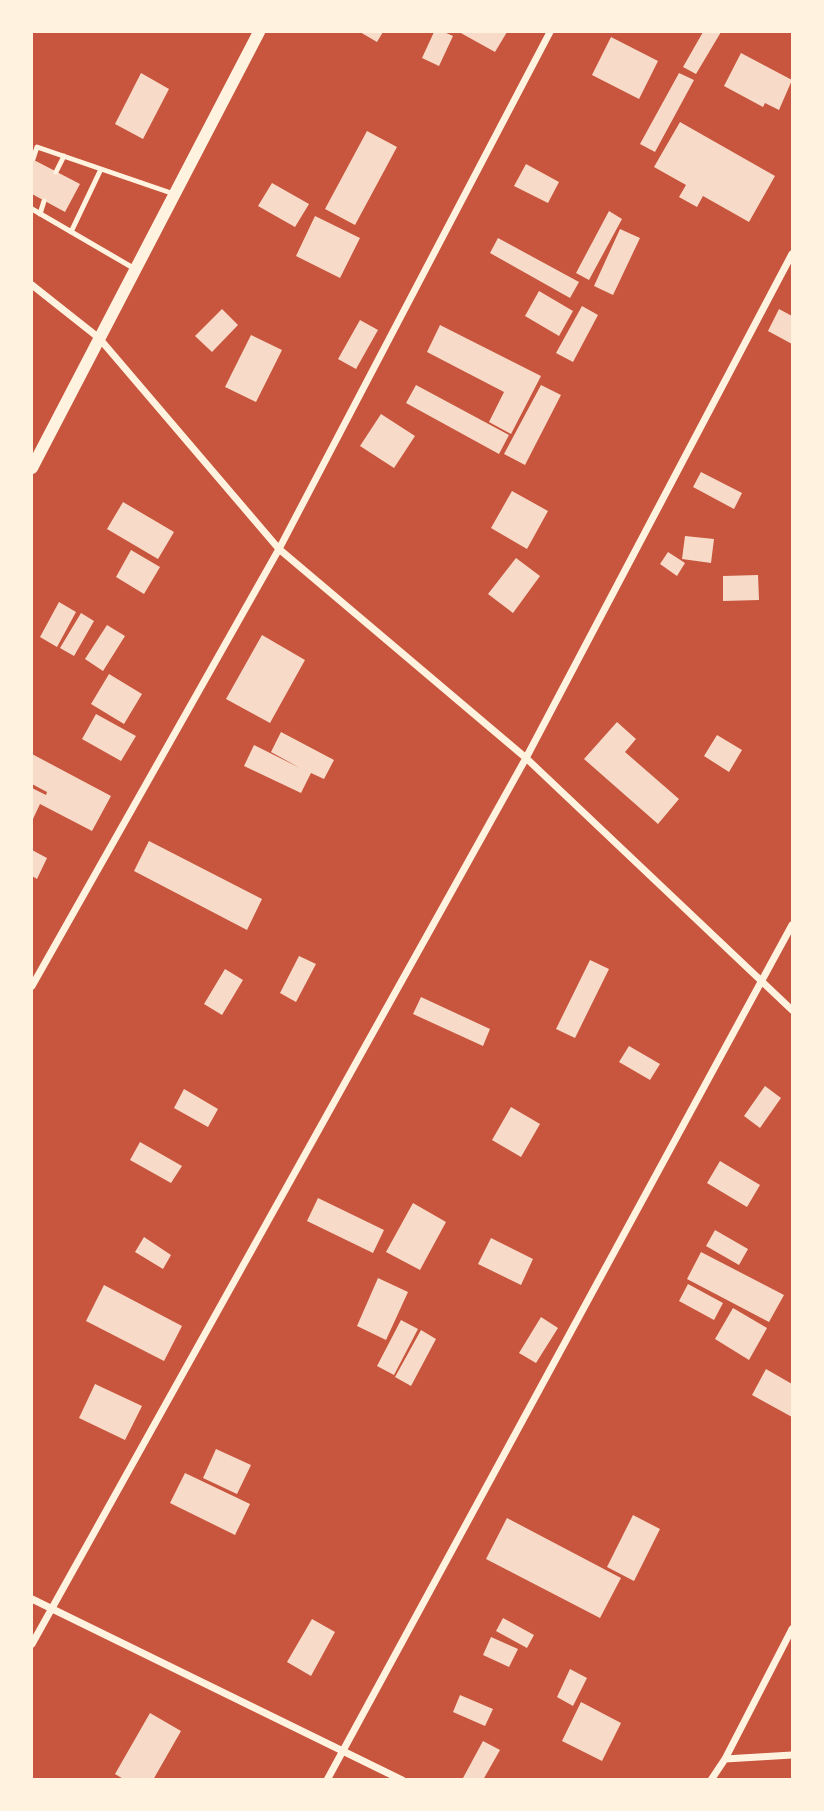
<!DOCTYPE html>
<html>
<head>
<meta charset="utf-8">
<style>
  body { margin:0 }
  #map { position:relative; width:824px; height:1811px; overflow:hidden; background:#c8553d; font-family:Helvetica,sans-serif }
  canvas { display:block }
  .frame { position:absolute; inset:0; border:33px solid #fff3e0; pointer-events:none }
</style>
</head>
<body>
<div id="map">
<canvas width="824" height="1811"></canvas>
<div class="frame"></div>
</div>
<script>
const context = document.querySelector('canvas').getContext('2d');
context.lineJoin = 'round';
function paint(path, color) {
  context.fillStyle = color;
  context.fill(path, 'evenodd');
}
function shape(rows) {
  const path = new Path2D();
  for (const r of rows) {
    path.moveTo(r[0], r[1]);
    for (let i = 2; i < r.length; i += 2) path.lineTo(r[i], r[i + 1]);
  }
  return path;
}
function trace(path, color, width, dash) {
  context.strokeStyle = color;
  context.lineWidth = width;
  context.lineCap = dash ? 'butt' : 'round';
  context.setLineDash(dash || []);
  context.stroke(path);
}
const building = shape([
  [360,32,383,32,377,42],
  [434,32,444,32,453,36,439,66,422,58],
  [459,32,507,32,495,52],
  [703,32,721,32,696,74,683,67],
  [611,37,658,61,639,99,592,75],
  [741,53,792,80,779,110,765,103,763,107,724,86],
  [141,73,169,89,143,139,115,124],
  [679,73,694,80,655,152,640,144],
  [680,122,775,176,749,222,703,196,697,207,679,197,686,185,654,167],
  [367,131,397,147,355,225,325,209],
  [32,159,80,184,65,212,32,194],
  [526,164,559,182,548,203,514,186],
  [272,183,309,204,295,227,258,206],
  [609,211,622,219,589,280,576,273],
  [315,216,360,238,340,278,296,256],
  [620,229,640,238,613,295,594,286],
  [498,238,579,282,570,298,490,253],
  [539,291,573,311,559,336,525,316],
  [582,306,598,315,573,362,556,353],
  [222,309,238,325,212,352,195,336],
  [779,309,792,316,792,344,768,331],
  [360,320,378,330,356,369,338,359],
  [440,325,541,376,511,434,489,422,504,392,427,352],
  [251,335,282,350,256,402,225,387],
  [416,385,509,435,499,454,406,403],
  [541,385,561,395,525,465,504,454],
  [381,414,415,436,394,468,360,446],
  [701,472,742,493,734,509,693,487],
  [512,491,548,511,527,549,491,528],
  [123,502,174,532,158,559,107,529],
  [685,536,714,539,711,563,682,559],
  [131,550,160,567,144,594,116,577],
  [668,552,685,563,677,576,660,564],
  [516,558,540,576,513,613,488,594],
  [758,575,759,600,723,601,723,576],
  [59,602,76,612,57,647,40,637],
  [81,613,94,621,74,656,60,648],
  [107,625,125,636,103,671,85,659],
  [262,635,305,660,270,723,226,699],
  [109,674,142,694,124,724,91,704],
  [96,714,136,736,121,761,82,739],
  [617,722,636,739,625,752,679,799,658,824,584,759],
  [281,732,334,760,324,779,311,773,301,793,244,766,254,745,300,768,271,752],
  [717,735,742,750,729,772,704,756],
  [32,754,111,796,92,831,40,804,32,821,32,788,46,795,47,792,32,784],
  [149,841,262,899,247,930,134,871],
  [32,850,47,858,37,879,32,876],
  [299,956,316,964,296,1002,280,993],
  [590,960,609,969,575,1038,556,1029],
  [225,969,243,980,222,1015,204,1004],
  [421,997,490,1029,483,1046,413,1014],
  [629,1046,660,1064,650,1080,619,1062],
  [765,1086,781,1098,760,1128,744,1116],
  [184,1089,218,1109,208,1127,174,1108],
  [511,1107,540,1124,521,1157,492,1140],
  [140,1142,182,1166,171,1183,130,1160],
  [720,1161,760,1185,747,1207,707,1183],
  [318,1198,384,1230,373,1253,307,1221],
  [413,1203,446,1222,420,1270,386,1252],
  [715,1230,748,1249,739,1265,706,1246],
  [144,1237,171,1255,163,1269,135,1252],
  [491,1238,533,1259,521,1285,478,1264],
  [701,1252,784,1295,769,1322,687,1279],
  [378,1278,408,1292,386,1340,357,1326],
  [688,1284,723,1303,714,1320,679,1301],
  [104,1285,182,1326,164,1361,86,1321],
  [733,1308,767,1328,749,1360,715,1339],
  [541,1317,558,1328,536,1363,519,1353],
  [401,1320,418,1329,394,1375,377,1366],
  [421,1330,436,1339,411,1386,395,1377],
  [766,1369,792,1384,792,1417,752,1395],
  [95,1384,142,1406,125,1440,79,1418],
  [216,1449,251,1465,237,1494,203,1478],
  [185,1473,250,1504,235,1535,170,1503],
  [633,1515,660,1529,634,1581,607,1567],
  [507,1518,621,1578,600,1618,486,1559],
  [503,1618,534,1635,527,1648,496,1631],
  [312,1619,335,1632,311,1676,287,1662],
  [491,1637,518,1649,509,1667,483,1655],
  [570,1669,587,1678,573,1706,557,1697],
  [460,1695,493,1709,485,1726,453,1712],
  [581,1702,621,1723,602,1761,562,1741],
  [150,1713,181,1731,153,1780,125,1780,115,1774],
  [483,1741,500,1750,483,1780,464,1780,463,1778]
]);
const service = shape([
  [33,159,37,147,174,194],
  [56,172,64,156],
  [32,209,135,269],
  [40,214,44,201],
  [71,232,101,169]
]);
const minor = shape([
  [32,285,99,338,279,549,526,758,792,1010],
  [32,986,279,549,550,32],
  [32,1599,402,1780],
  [32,1644,526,758,792,254],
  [725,1759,792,1755],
  [327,1780,792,925],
  [711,1780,725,1759,792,1629]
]);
const tertiary = shape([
  [32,468,259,32]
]);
paint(building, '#f7dbc8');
trace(service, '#fff3e0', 5);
trace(minor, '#fff3e0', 7);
trace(tertiary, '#fff3e0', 12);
</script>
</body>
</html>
